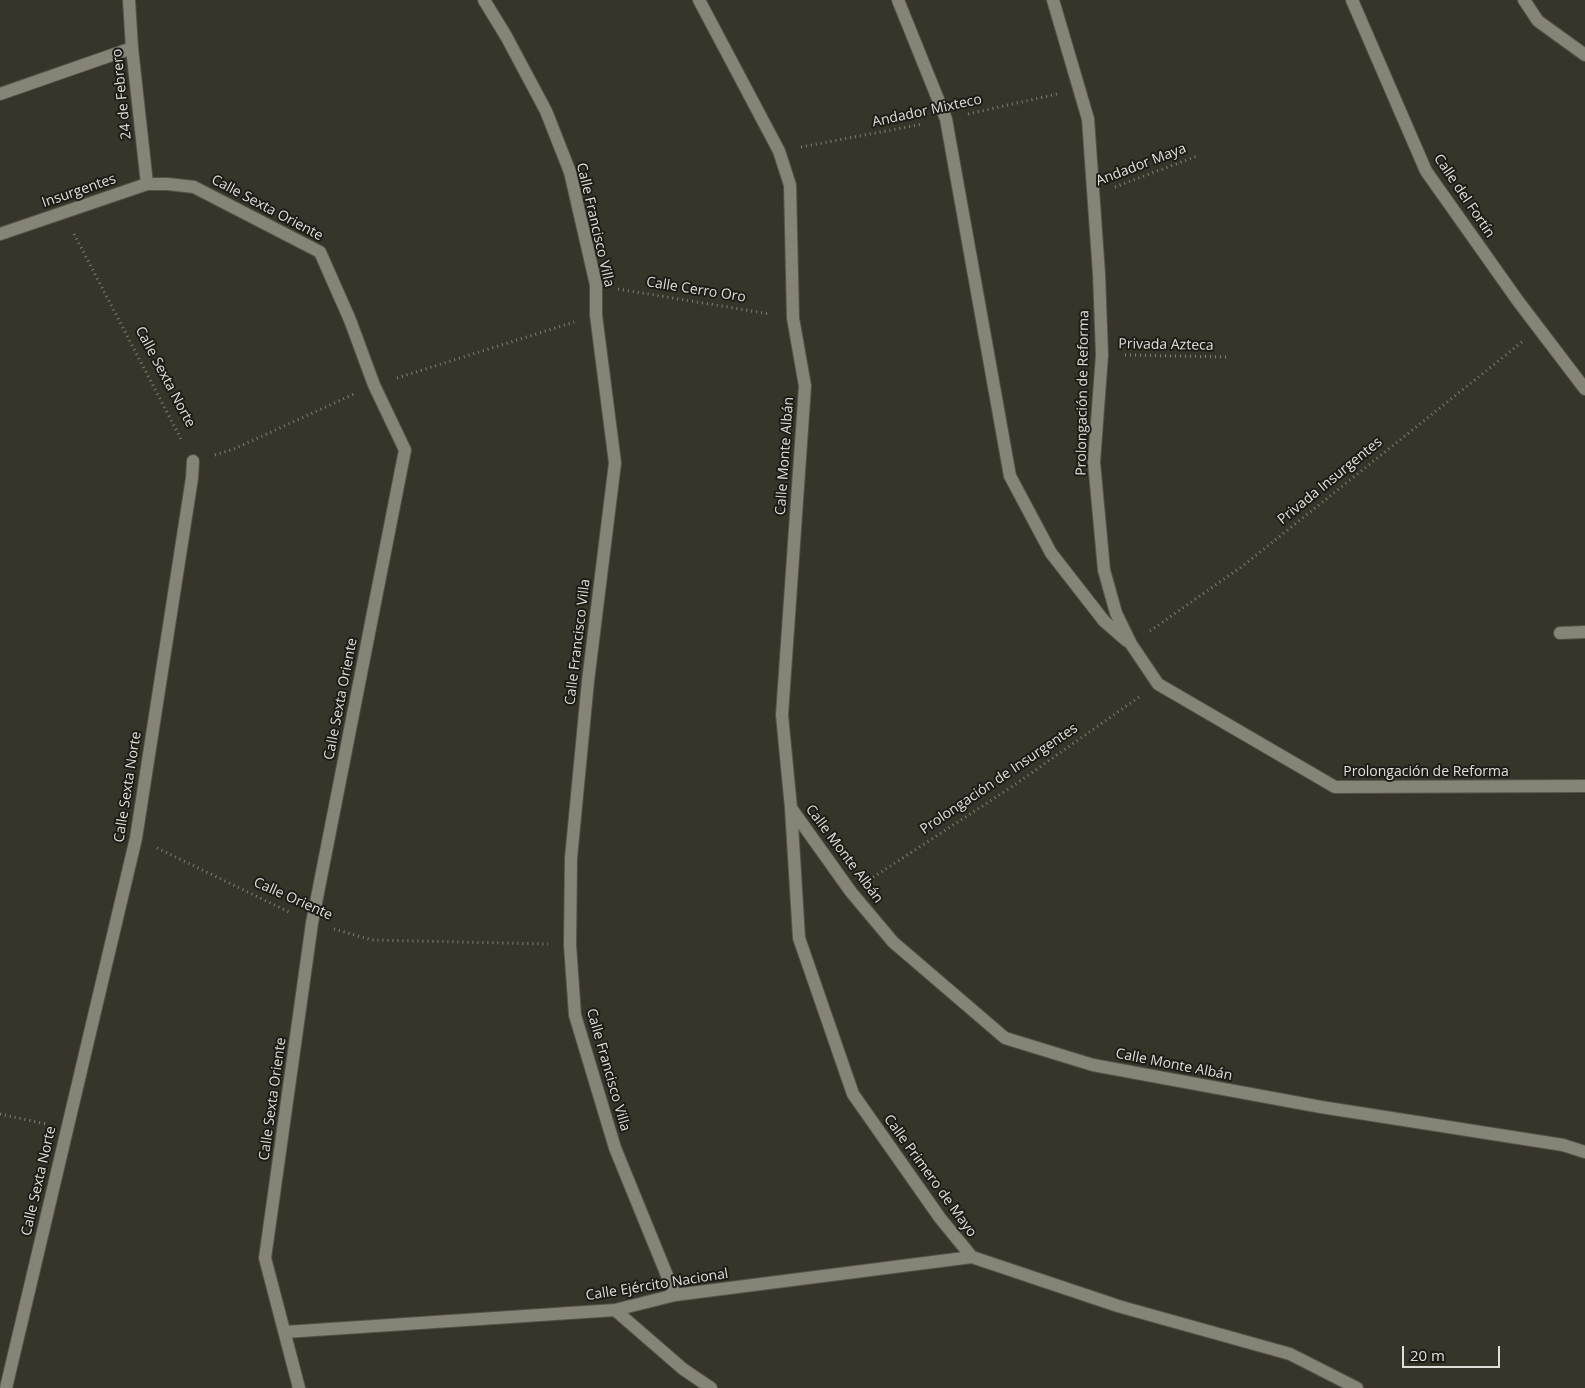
<!DOCTYPE html>
<html>
<head>
<meta charset="utf-8">
<style>
  body { margin:0 }
  #map { position:relative; width:1585px; height:1388px; overflow:hidden; background:#37352a; font-family:"Open Sans",sans-serif }
  canvas { display:block }
  .scale { position:absolute; left:1402px; top:1346px; width:98px; height:22px; box-sizing:border-box; border:2px solid #e0ded8; border-top:0; padding-left:6px; font-size:15px; line-height:18px; white-space:nowrap; color:#e0ded8; -webkit-text-stroke:4px #1d1c17; paint-order:stroke }
</style>
</head>
<body>
<div id="map">
<canvas width="1585" height="1388"></canvas>
<div class="scale">20 m</div>
</div>
<script>
const context = document.querySelector('canvas').getContext('2d');
context.lineJoin = 'round';
function shape(rows) {
  const path = new Path2D();
  for (const r of rows) {
    path.moveTo(r[0], r[1]);
    for (let i = 2; i < r.length; i += 2) path.lineTo(r[i], r[i + 1]);
  }
  return path;
}
function trace(path, color, width, dash) {
  context.strokeStyle = color;
  context.lineWidth = width;
  context.lineCap = dash ? 'butt' : 'round';
  context.setLineDash(dash || []);
  context.stroke(path);
}
function write(font, color, halo, rows, align = 'center') {
  context.font = font + ' "Open Sans",sans-serif';
  context.lineWidth = 4;
  context.setLineDash([]);
  context.textBaseline = 'middle';
  context.strokeStyle = halo;
  context.fillStyle = color;
  for (const [text, x, y, turn = 0] of rows) {
    context.save();
    context.translate(x, y);
    context.rotate((+turn || 0) * Math.PI / 180);
    context.textAlign = isNaN(turn) ? turn : align;
    if (halo) context.strokeText(text, 0, 0);
    context.fillText(text, 0, 0);
    context.restore();
  }
}
const path = shape([
  [968,114,1057,94],
  [801,147,923,124],
  [1115,187,1197,156],
  [74,234,182,441],
  [618,289,770,314],
  [1125,355,1229,357],
  [397,378,574,322],
  [215,455,234,449,354,394],
  [1150,631,1244,565,1522,342],
  [157,848,291,913],
  [869,880,1013,786,1139,697],
  [334,929,372,940,548,944],
  [0,1114,46,1124]
]);
const street = shape([
  [129,0,132,48,147,184],
  [484,0,506,36,546,111,570,172,596,285,596,315,615,463,588,681,571,858,570,945,575,1015,615,1148,675,1295],
  [699,0,779,151,790,185,793,318,805,386,782,715,791,808,799,938,853,1094,940,1218,972,1257,1118,1306,1290,1354,1357,1388],
  [898,0,946,119,1010,476,1051,553,1104,621,1127,641],
  [1053,0,1088,119,1099,274,1102,355,1094,462,1104,570,1116,613,1131,644,1158,684,1335,787,1585,786],
  [1352,0,1426,171,1518,301,1585,389],
  [0,94,132,48],
  [0,234,147,184,168,184,194,187,320,252,350,320,374,385,405,450,312,923,265,1258,299,1388],
  [1560,633,1585,632],
  [791,808,851,892,893,942,1005,1038,1093,1065,1321,1107,1563,1145,1585,1152],
  [615,1310,683,1369,711,1388],
  [285,1332,615,1310,675,1295,972,1257],
  [6,1388,136,838,192,478,193,461]
]);
const secondary = shape([
  [1524,0,1538,21,1585,55]
]);
const streetNames = [
  ["24 de Febrero",122,94,-96],
  ["Andador Mixteco",927,111,-12],
  ["Andador Maya",1141,165,-21],
  ["Insurgentes",79,191,-19],
  ["Calle del Fortín",1464,196,56],
  ["Calle Sexta Oriente",267,208,28],
  ["Calle Francisco Villa",595,225,77],
  ["Calle Cerro Oro",696,290,9],
  ["Privada Azteca",1166,345,1],
  ["Calle Sexta Norte",165,377,62],
  ["Prolongación de Reforma",1083,393,-89],
  ["Calle Monte Albán",785,456,-86],
  ["Privada Insurgentes",1330,481,-39],
  ["Calle Francisco Villa",578,642,-83],
  ["Calle Sexta Oriente",341,699,-79],
  ["Prolongación de Reforma",1426,772],
  ["Prolongación de Insurgentes",999,779,-34],
  ["Calle Sexta Norte",128,787,-81],
  ["Calle Monte Albán",844,854,53],
  ["Calle Oriente",293,899,24],
  ["Calle Monte Albán",1174,1065,11],
  ["Calle Francisco Villa",608,1070,74],
  ["Calle Sexta Oriente",273,1099,-82],
  ["Calle Primero de Mayo",930,1176,54],
  ["Calle Sexta Norte",39,1181,-77],
  ["Calle Ejército Nacional",657,1285,-9]
];
trace(street, '#555249', 14);
trace(secondary, '#555249', 14);
trace(path, '#817f76', 3, [1, 4]);
trace(street, '#868377', 12);
trace(secondary, '#868377', 12);
write('14px', '#e0ded8', '#1d1c17', streetNames);
</script>
</body>
</html>
